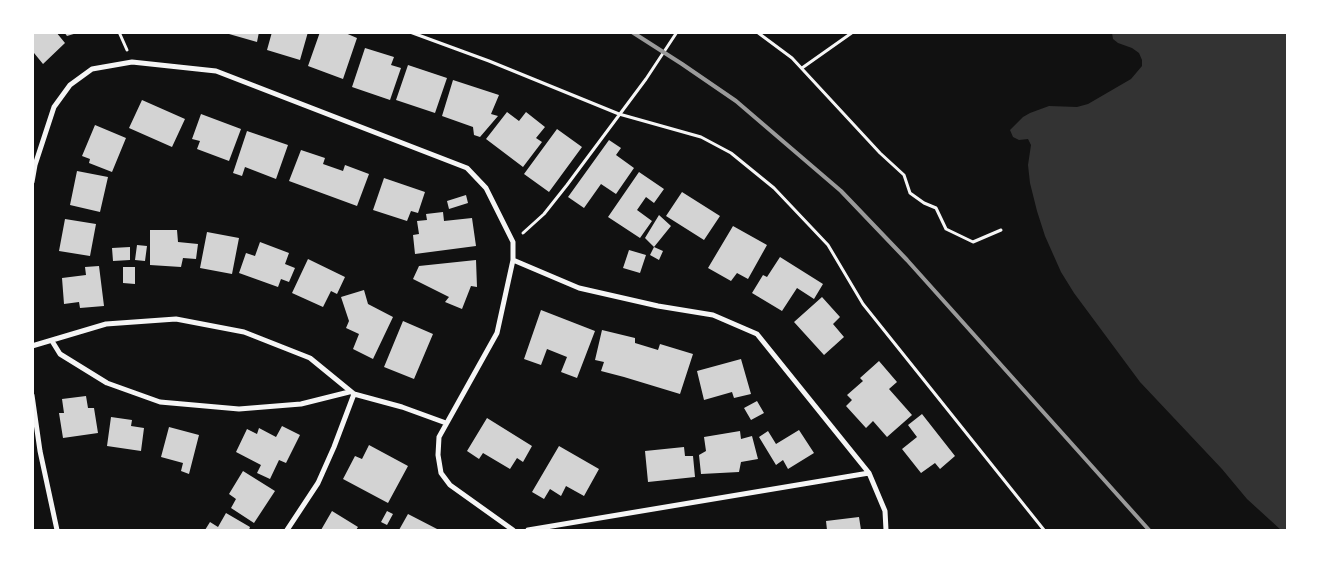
<!DOCTYPE html>
<html>
<head>
<meta charset="utf-8">
<style>
  body { margin:0 }
  #map { position:relative; width:1320px; height:563px; overflow:hidden; background:#111; font-family:Rubik,sans-serif }
  canvas { display:block }
  .frame { position:absolute; inset:0; border:34px solid #fff; pointer-events:none }
</style>
</head>
<body>
<div id="map">
<canvas width="1320" height="563"></canvas>
<div class="frame"></div>
</div>
<script>
const context = document.querySelector('canvas').getContext('2d');
context.lineJoin = 'round';
function paint(path, color) {
  context.fillStyle = color;
  context.fill(path, 'evenodd');
}
function shape(rows) {
  const path = new Path2D();
  for (const r of rows) {
    path.moveTo(r[0], r[1]);
    for (let i = 2; i < r.length; i += 2) path.lineTo(r[i], r[i + 1]);
  }
  return path;
}
function trace(path, color, width, dash) {
  context.strokeStyle = color;
  context.lineWidth = width;
  context.lineCap = dash ? 'butt' : 'round';
  context.setLineDash(dash || []);
  context.stroke(path);
}
const water = shape([
  [1112,33,1287,33,1287,530,1281,530,1247,499,1222,469,1140,382,1074,293,1061,272,1045,236,1037,211,1030,183,1028,165,1031,145,1028,139,1019,140,1013,137,1010,130,1023,117,1030,113,1049,106,1077,107,1088,104,1131,79,1142,66,1142,60,1139,53,1132,48,1118,43,1113,39]
]);
const building = shape([
  [32,32,56,32,65,43,43,64,34,53,32,54],
  [64,32,77,32,77,33,67,36],
  [222,32,259,32,257,42],
  [272,32,308,32,300,60,267,50],
  [320,32,343,32,357,38,343,79,308,66],
  [365,48,394,57,391,65,401,68,390,100,352,87],
  [408,65,447,78,435,113,396,100],
  [453,80,499,95,491,114,498,116,480,137,474,135,473,127,442,116],
  [142,100,185,119,172,147,129,128],
  [507,112,519,121,526,112,545,127,536,138,542,142,523,167,486,139],
  [201,114,241,129,229,161,197,149,200,141,192,139],
  [95,125,126,138,112,172,89,163,90,159,82,156],
  [557,129,582,147,549,192,524,174],
  [247,131,288,145,276,179,245,167,242,176,233,173],
  [609,140,621,148,616,155,634,168,616,194,601,184,584,208,568,197],
  [301,150,325,158,323,164,343,171,345,165,369,174,357,206,289,181],
  [77,171,108,177,100,212,70,205],
  [639,172,664,189,654,203,646,197,637,210,652,221,640,238,608,217],
  [384,178,425,192,418,213,411,211,407,221,373,210],
  [682,192,720,216,704,240,666,216],
  [466,195,468,203,449,209,447,201],
  [443,212,444,221,472,218,476,246,415,254,413,235,419,234,417,221,427,220,426,214],
  [659,215,671,226,654,247,663,251,659,260,650,255,654,247,645,238],
  [65,219,96,224,90,256,59,251],
  [733,226,767,245,748,279,737,273,731,281,708,268],
  [150,230,177,230,178,242,198,244,196,259,183,258,181,267,150,265],
  [207,232,239,238,232,274,200,268],
  [260,242,289,253,285,264,295,268,289,282,281,279,278,287,239,273,246,253,255,256],
  [137,245,147,246,145,261,135,260],
  [130,247,130,260,113,261,112,248],
  [629,250,646,255,640,273,623,268],
  [780,257,823,284,814,299,797,288,782,311,752,293,763,275,767,277],
  [308,259,345,277,337,294,331,291,323,307,292,293],
  [476,260,477,287,471,286,462,309,445,302,449,297,413,279,419,266],
  [99,266,104,306,80,308,79,302,64,304,62,278,86,275,85,267],
  [123,267,135,267,135,284,123,283],
  [364,290,368,304,393,317,373,359,353,349,359,334,346,328,349,321,341,297],
  [822,297,840,317,833,324,844,337,824,355,794,322],
  [541,310,595,331,577,378,561,372,567,357,547,349,541,365,524,359],
  [403,321,433,334,414,379,384,367],
  [602,330,635,338,635,343,658,350,660,344,693,354,680,394,624,377,601,371,604,362,595,360],
  [741,359,751,394,734,398,732,392,704,400,697,371],
  [879,361,897,382,889,389,912,415,887,437,873,421,866,428,846,406,852,400,847,395,863,381,860,378],
  [86,396,88,408,94,408,98,433,63,438,59,413,64,413,62,399],
  [757,401,764,413,751,420,744,408],
  [922,414,955,456,940,469,935,463,921,473,902,449,917,437,908,425],
  [111,417,132,420,131,426,144,428,141,451,107,446],
  [487,418,532,446,523,462,517,458,510,469,483,453,479,459,467,451],
  [282,426,300,435,286,463,279,460,270,479,257,473,261,465,236,452,247,429,257,434,259,428,276,437],
  [169,427,199,435,189,474,181,471,183,463,161,457],
  [799,430,814,453,788,469,783,460,776,465,759,437,768,431,776,444],
  [740,431,741,439,752,436,758,459,741,462,739,472,701,474,699,455,706,451,704,437],
  [369,445,408,466,388,503,343,479,355,456,362,459],
  [559,446,599,469,584,496,566,486,561,496,550,489,544,499,532,492],
  [684,447,685,456,693,456,695,477,648,482,645,451],
  [243,471,275,491,254,523,231,508,236,499,229,494],
  [332,511,358,527,356,530,321,530],
  [387,511,393,514,387,525,381,522],
  [226,513,250,527,249,530,205,530,210,522,218,527],
  [408,514,439,530,399,530],
  [859,517,861,530,827,530,826,521]
]);
const path = shape([
  [119,32,127,50],
  [410,32,489,61,619,114,701,137,731,153,774,188,828,245,863,304,1044,530],
  [757,32,792,58,880,153,904,175,910,193,924,203,936,208,946,229,973,242,1001,230],
  [802,68,853,32],
  [523,233,544,214,567,185,646,79,677,32]
]);
const minor = shape([
  [32,182,35,165,54,107,70,85,92,69,132,62,216,71,467,168,486,188,513,242,513,260,497,333,439,437,438,455,441,473,450,485,513,530],
  [513,260,579,288,658,306,713,315,757,334,869,473,885,511,886,530],
  [52,341,60,354,107,383,160,402,239,409,301,404,349,392],
  [32,346,106,324,176,319,244,332,310,358,354,394,402,407,446,423],
  [32,395,40,451,57,530],
  [287,530,318,483,334,447,354,394],
  [528,530,869,473]
]);
const rail = shape([
  [632,32,682,64,736,101,841,191,907,260,1149,530]
]);
paint(water, '#333');
paint(building, '#d3d3d3');
trace(path, '#f5f5f5', 3);
trace(minor, '#f5f5f5', 5);
trace(rail, '#9a9a9a', 4);
</script>
</body>
</html>
